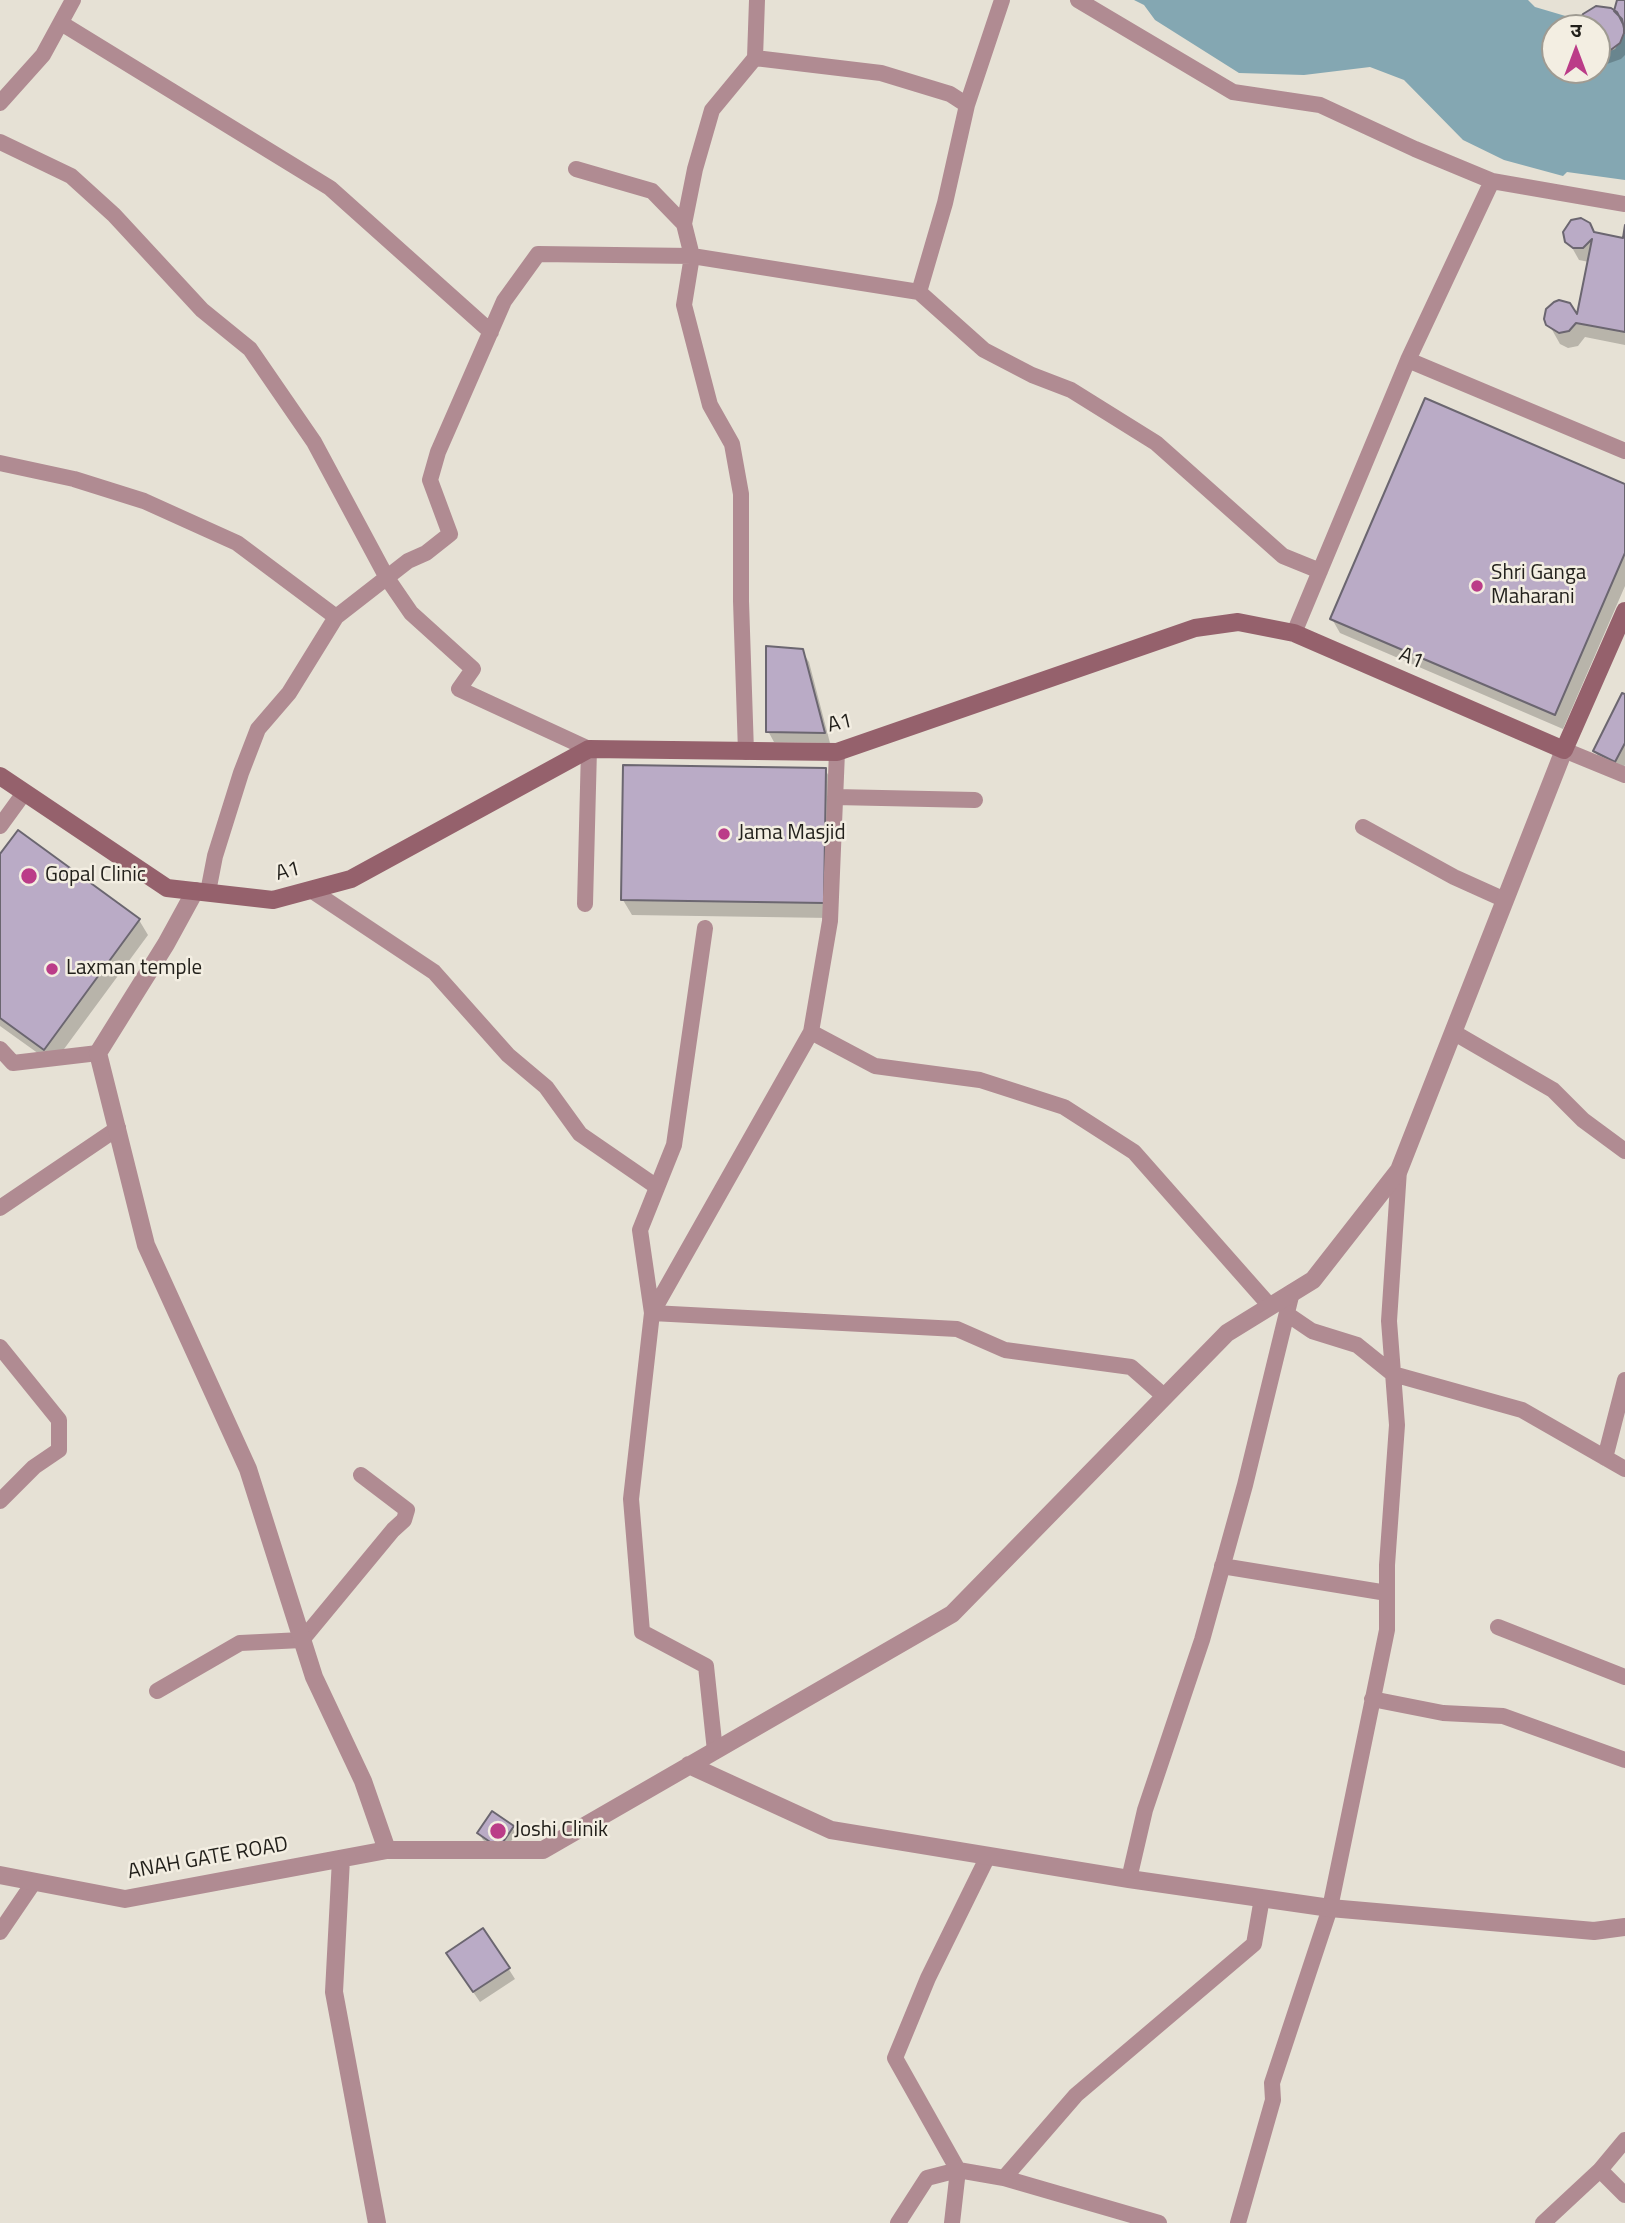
<!DOCTYPE html>
<html>
<head>
<meta charset="utf-8">
<style>
  body { margin:0 }
  #map { position:relative; width:1625px; height:2223px; overflow:hidden; background:#e6e1d5; font-family:"Titillium Web","Noto Sans Devanagari",sans-serif }
  canvas { display:block }
  .north { position:absolute; left:1541px; top:14px; width:70px; height:70px; box-sizing:border-box; background:#f3eee2; border:2px solid #9f9b92; border-radius:50%; rotate:0deg; font-size:19px; font-weight:700; line-height:28px; text-align:center; color:#211f1a }
  .north::after { content:''; display:block; margin:auto; width:24px; height:32px; background:#bb3c88; clip-path:polygon(50% 0,100% 100%,50% 72%,0 100%) }
</style>
</head>
<body>
<div id="map">
<canvas width="1625" height="2223"></canvas>
<div class="north">उ</div>
</div>
<script>
const context = document.querySelector('canvas').getContext('2d');
context.lineJoin = 'round';
function paint(path, color) {
  context.fillStyle = color;
  context.fill(path, 'evenodd');
}
function shape(rows) {
  const path = new Path2D();
  for (const r of rows) {
    path.moveTo(r[0], r[1]);
    for (let i = 2; i < r.length; i += 2) path.lineTo(r[i], r[i + 1]);
  }
  return path;
}
function trace(path, color, width, dash) {
  context.strokeStyle = color;
  context.lineWidth = width;
  context.lineCap = dash ? 'butt' : 'round';
  context.setLineDash(dash || []);
  context.stroke(path);
}
function write(font, color, halo, rows, align = 'center') {
  context.font = font + ' "Titillium Web",sans-serif';
  context.lineWidth = 5;
  context.setLineDash([]);
  context.textBaseline = 'middle';
  context.strokeStyle = halo;
  context.fillStyle = color;
  for (const [text, x, y, turn = 0] of rows) {
    context.save();
    context.translate(x, y);
    context.rotate((+turn || 0) * Math.PI / 180);
    context.textAlign = isNaN(turn) ? turn : align;
    if (halo) context.strokeText(text, 0, 0);
    context.fillText(text, 0, 0);
    context.restore();
  }
}
const water = shape([
  [1134,0,1528,0,1535,7,1579,20,1577,28,1555,28,1555,70,1597,70,1597,53,1608,52,1615,49,1625,33,1625,180,1567,172,1563,176,1504,160,1463,140,1404,80,1370,67,1304,75,1239,73,1155,20,1144,5]
]);
const shadow = shape([
  [1619,0,1625,0,1625,55,1621,59,1607,64,1597,60,1597,28,1580,28,1615,13],
  [1593,234,1624,240,1625,234,1625,345,1585,337,1578,346,1568,348,1560,344,1546,319,1579,317,1589,262,1579,260,1570,244],
  [1625,486,1625,586,1563,729,1340,633,1332,619],
  [802,651,809,662,830,743,774,742,768,731],
  [1625,696,1625,765,1622,772,1601,762,1595,751],
  [825,769,833,784,831,918,632,915,623,900],
  [0,857,139,920,148,935,53,1064,0,1026],
  [512,1827,516,1834,503,1853,483,1840,479,1833],
  [454,1964,508,1968,515,1979,480,2002]
]);
const building = shape([
  [1617,0,1625,0,1625,33,1622,19,1614,11,1617,0],
  [1596,6,1611,8,1617,12,1624,26,1624,33,1620,43,1608,52,1597,53,1597,28,1577,28,1583,14,1596,6],
  [1581,218,1590,223,1594,232,1623,238,1625,225,1625,332,1576,323,1569,331,1559,333,1546,325,1544,319,1546,309,1554,302,1559,300,1570,303,1577,314,1592,239,1583,248,1573,248,1565,242,1563,232,1571,220,1581,218],
  [1425,398,1625,484,1625,553,1555,715,1330,619,1425,398],
  [766,646,803,649,825,733,766,732,766,646],
  [1622,693,1625,694,1625,743,1615,762,1593,751,1622,693],
  [623,765,826,768,824,903,621,900,623,765],
  [18,830,140,919,44,1050,0,1018,0,854,18,830],
  [492,1811,514,1826,499,1848,477,1833,492,1811],
  [483,1928,510,1968,473,1992,446,1953,483,1928]
]);
const minor = shape([
  [1078,0,1233,92,1320,105,1415,149,1492,181],
  [61,23,330,188,491,332],
  [755,58,881,73,950,94,967,105],
  [0,103,43,55,73,0],
  [0,142,71,176,114,215,202,310,250,349,314,442,387,578,411,613,473,669,459,689,589,749,585,904],
  [576,169,652,191,684,224],
  [919,292,945,203,967,105,1002,0],
  [1408,360,1625,451],
  [0,463,74,479,144,501,237,543,336,617],
  [1294,633,1408,360,1492,181,1625,204],
  [1564,750,1625,775],
  [746,752,741,601,741,494,732,444,710,405,684,305,692,256,684,224,695,169,712,110,755,58,757,0],
  [835,797,975,800],
  [0,826,24,793],
  [1363,827,1454,877,1505,900],
  [311,890,434,972,508,1055,546,1087,580,1134,657,1187],
  [208,892,215,856,241,773,258,729,289,693,336,617,408,561,426,553,450,534,430,480,438,452,504,301,538,254,692,256,919,292,984,350,1032,375,1071,390,1156,443,1283,556,1320,571],
  [705,928,674,1145,640,1230,652,1313,957,1329,1005,1350,1131,1367,1164,1396],
  [811,1032,875,1066,980,1080,1064,1107,1134,1152,1270,1306],
  [1453,1032,1553,1090,1583,1120,1625,1151],
  [0,1049,13,1063,98,1053],
  [0,1208,118,1128],
  [1287,1314,1312,1331,1357,1345,1393,1374,1522,1410,1625,1469],
  [0,1347,59,1420,59,1450,34,1467,0,1501],
  [1605,1458,1625,1380],
  [1222,1566,1387,1593],
  [1498,1627,1625,1677],
  [157,1691,240,1643,302,1640,393,1530,404,1520,407,1510,361,1475],
  [1372,1699,1443,1713,1503,1716,1625,1760],
  [715,1751,706,1666,642,1632,631,1499,652,1313,811,1032,830,921,837,752],
  [1129,1879,1145,1810,1202,1640,1245,1485,1292,1292],
  [0,1932,34,1882],
  [1600,2170,1625,2195],
  [1004,2178,1076,2095,1254,1944,1262,1898],
  [898,2223,927,2178,958,2170,1004,2178,1159,2223],
  [952,2223,958,2170,895,2058,928,1978,988,1856],
  [1238,2223,1273,2100,1272,2083,1330,1908,1387,1630,1387,1565,1397,1425,1389,1321,1399,1170],
  [1543,2223,1600,2170,1625,2140]
]);
const tertiary = shape([
  [195,891,166,944,98,1053,146,1245,248,1469,314,1677,363,1781,387,1850],
  [689,1765,831,1830,1129,1879,1330,1908,1594,1931,1625,1927],
  [341,1859,334,1992,377,2223],
  [0,1875,125,1899,387,1850,543,1850,952,1614,1227,1333,1313,1280,1399,1170,1564,750]
]);
const secondary = shape([
  [0,776,167,888,273,900,351,879,589,749,837,752,1195,628,1238,622,1294,633,1564,750,1625,611]
]);
const markers = [
  [1477,586,7,"#bb3c88"],
  [724,834,7,"#bb3c88"],
  [29,876,9,"#bb3c88"],
  [52,969,7,"#bb3c88"],
  [498,1831,9,"#bb3c88"]
];
const poiNames = [
  ["Shri Ganga",1491,574],
  ["Maharani",1491,598],
  ["Jama Masjid",738,834],
  ["Gopal Clinic",45,876],
  ["Laxman temple",66,969],
  ["Joshi Clinik",514,1831]
];
const streetNames = [
  ["A1",1411,659,23],
  ["A1",840,724,-13],
  ["A1",288,872,-14],
  ["ANAH GATE ROAD",208,1859,-10]
];
paint(water, '#84a7b2');
paint(shadow, '#0003');
paint(building, '#baabc6');
trace(building, '#6b6670', 2);
trace(minor, '#b08b92', 16);
trace(tertiary, '#b08b92', 18);
trace(secondary, '#95616c', 18);
for (const [x, y, r, color] of markers) {
  const dot = new Path2D();
  dot.arc(x, y, r, 0, 2 * Math.PI);
  context.fillStyle = color;
  context.fill(dot);
  trace(dot, '#f3eee2', 2.5);
}
write('21px', '#211f1a', '#f3eee2', poiNames, 'left');
write('21px', '#211f1a', '#f3eee2', streetNames);
</script>
</body>
</html>
